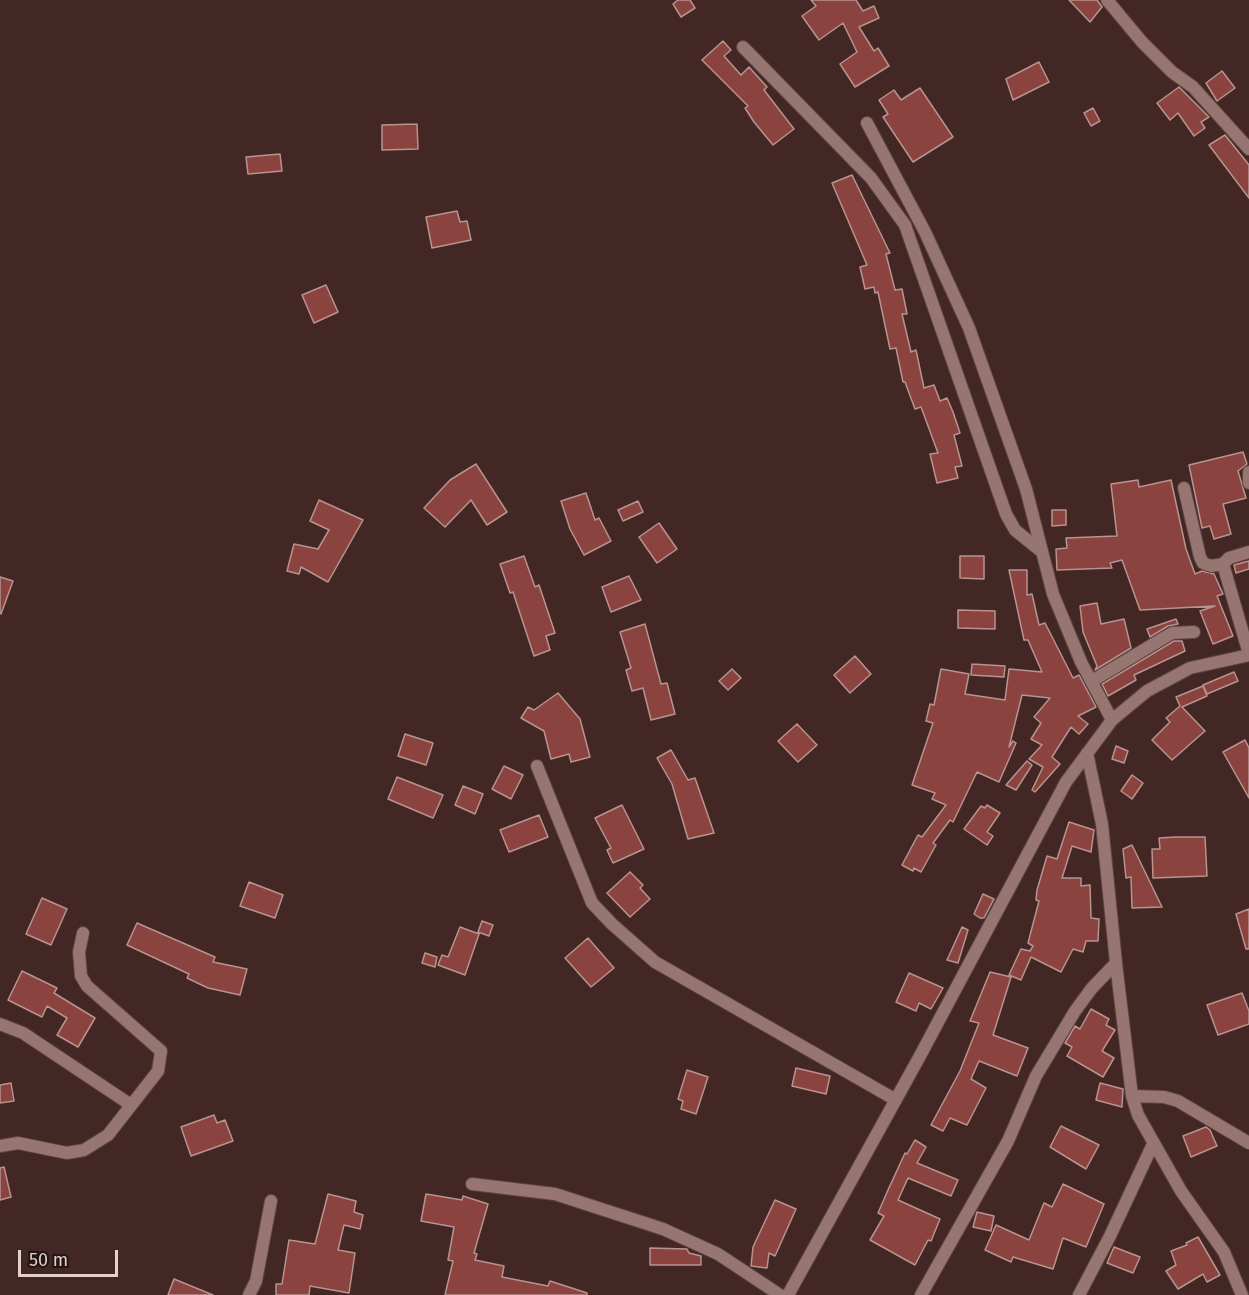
<!DOCTYPE html>
<html>
<head>
<meta charset="utf-8">
<style>
  body { margin:0 }
  #map { position:relative; width:1249px; height:1295px; overflow:hidden; background:#432724; font-family:"Fira Sans",sans-serif }
  canvas { display:block }
  .scale { position:absolute; left:18px; top:1250px; width:100px; height:27px; box-sizing:border-box; border:3px solid #e4d1cf; border-top:0; padding-left:8px; font-size:18px; line-height:21px; white-space:nowrap; color:#e4d1cf; -webkit-text-stroke:4px #211413; paint-order:stroke }
</style>
</head>
<body>
<div id="map">
<canvas width="1249" height="1295"></canvas>
<div class="scale">50 m</div>
</div>
<script>
const context = document.querySelector('canvas').getContext('2d');
context.lineJoin = 'round';
function paint(path, color) {
  context.fillStyle = color;
  context.fill(path, 'evenodd');
}
function shape(rows) {
  const path = new Path2D();
  for (const r of rows) {
    path.moveTo(r[0], r[1]);
    for (let i = 2; i < r.length; i += 2) path.lineTo(r[i], r[i + 1]);
  }
  return path;
}
function trace(path, color, width, dash) {
  context.strokeStyle = color;
  context.lineWidth = width;
  context.lineCap = dash ? 'butt' : 'round';
  context.setLineDash(dash || []);
  context.stroke(path);
}
const building = shape([
  [678,0,690,0,695,8,681,17,673,4,678,0],
  [811,0,856,0,863,11,874,6,879,18,859,27,874,51,878,48,889,66,855,87,840,64,857,52,843,23,819,40,802,16,816,6,811,0],
  [1069,0,1097,0,1102,7,1090,22,1069,0],
  [723,41,731,50,724,56,741,75,749,67,767,87,764,90,794,129,773,145,754,122,745,108,748,106,702,60,723,41],
  [1039,62,1049,82,1013,100,1006,79,1039,62],
  [1222,71,1235,88,1217,101,1206,83,1222,71],
  [1179,87,1209,117,1201,122,1205,128,1194,136,1178,113,1170,120,1157,103,1179,87],
  [920,88,953,137,913,162,883,117,888,114,879,100,894,90,901,100,920,88],
  [1093,108,1100,121,1091,126,1084,113,1093,108],
  [417,124,418,149,382,150,382,125,417,124],
  [1225,135,1249,165,1249,198,1209,145,1225,135],
  [280,154,282,171,248,174,246,157,280,154],
  [852,175,890,253,886,254,895,290,902,289,907,314,902,314,911,352,916,350,924,388,934,385,940,401,947,398,953,412,960,433,954,435,962,466,955,467,958,478,937,483,930,454,938,453,921,407,915,409,905,382,903,382,896,348,890,349,878,292,875,293,874,287,865,289,860,267,867,265,832,183,852,175],
  [457,211,460,222,467,221,471,240,432,248,426,217,457,211],
  [326,285,338,312,314,323,302,295,326,285],
  [1243,452,1247,464,1238,471,1246,498,1223,504,1231,534,1214,539,1210,526,1202,528,1189,465,1243,452],
  [476,464,507,512,487,525,471,500,445,527,424,508,450,480,476,464],
  [1138,480,1139,487,1171,480,1186,549,1195,574,1202,571,1214,574,1223,594,1217,596,1233,636,1213,644,1200,611,1215,606,1140,610,1122,560,1110,563,1112,568,1057,570,1056,549,1067,548,1066,538,1117,536,1111,484,1138,480],
  [586,493,595,520,599,518,611,541,584,555,570,529,561,501,586,493],
  [319,500,363,520,328,582,301,567,299,574,287,571,294,544,318,549,329,530,310,521,319,500],
  [638,501,643,512,623,521,618,510,638,501],
  [1052,510,1066,510,1066,525,1052,526,1052,510],
  [659,523,677,549,657,563,639,537,659,523],
  [524,556,535,587,539,585,555,633,546,636,550,650,534,656,513,592,510,593,500,564,524,556],
  [960,556,984,556,984,579,960,578,960,556],
  [1249,561,1249,569,1236,573,1234,565,1249,561],
  [1009,570,1027,570,1027,595,1032,594,1039,625,1045,623,1073,678,1079,675,1096,707,1078,716,1088,724,1079,734,1071,727,1052,757,1060,764,1035,792,1032,790,1043,767,1029,759,1042,745,1031,739,1041,723,1034,717,1050,698,1022,695,1009,747,1013,741,1016,743,999,782,977,772,953,822,950,820,933,843,936,845,921,872,914,868,913,871,902,865,918,835,922,837,946,805,932,799,935,793,912,785,933,723,926,721,930,704,934,705,941,669,969,674,965,694,1005,700,1009,669,1042,672,1028,640,1024,640,1009,570],
  [629,576,641,600,611,612,602,587,629,576],
  [0,577,13,581,1,614,0,613,0,577],
  [1097,603,1101,624,1124,619,1131,648,1095,670,1097,666,1083,632,1080,606,1097,603],
  [958,610,995,611,995,629,958,628,958,610],
  [1176,619,1178,624,1168,626,1150,637,1147,629,1176,619],
  [645,624,661,684,667,683,675,714,651,720,643,688,632,691,626,670,631,668,620,632,645,624],
  [1174,641,1182,641,1185,651,1134,675,1136,680,1108,696,1102,684,1174,641],
  [855,656,871,674,850,693,834,675,855,656],
  [972,664,1005,666,1004,677,971,675,972,664],
  [732,669,741,678,728,690,719,681,732,669],
  [1234,672,1238,681,1207,694,1203,685,1234,672],
  [1203,686,1207,696,1182,707,1205,731,1172,760,1152,740,1170,722,1166,718,1180,706,1176,697,1203,686],
  [558,693,580,719,590,757,571,762,569,754,551,759,544,731,521,718,528,707,534,710,558,693],
  [797,724,817,745,798,762,778,741,797,724],
  [405,734,433,743,426,765,398,756,405,734],
  [1245,740,1249,748,1249,798,1223,752,1245,740],
  [1116,746,1128,751,1124,763,1112,759,1116,746],
  [671,750,688,780,695,778,714,833,688,839,672,784,657,758,671,750],
  [1027,761,1032,765,1016,790,1006,785,1027,761],
  [504,766,523,775,511,799,492,789,504,766],
  [1132,775,1143,783,1132,799,1121,791,1132,775],
  [397,777,443,795,433,818,388,799,397,777],
  [463,786,483,794,475,814,455,805,463,786],
  [622,805,644,849,613,863,607,850,611,848,595,818,622,805],
  [987,805,1000,813,987,832,993,836,987,845,964,829,981,806,985,808,987,805],
  [539,815,548,837,509,852,500,830,539,815],
  [1069,822,1094,830,1091,852,1072,846,1062,878,1081,878,1081,886,1090,885,1091,918,1099,919,1098,941,1086,941,1083,952,1073,949,1061,972,1031,957,1021,980,1009,975,1021,949,1030,951,1033,946,1028,943,1039,901,1036,900,1037,890,1047,856,1057,859,1069,822],
  [1176,837,1205,837,1207,876,1153,878,1152,849,1160,849,1159,838,1176,837],
  [1132,845,1162,907,1132,908,1131,877,1126,878,1123,849,1132,845],
  [630,872,643,885,640,888,650,899,630,917,607,893,630,872],
  [249,882,283,895,275,918,240,906,249,882],
  [983,894,994,899,984,918,980,918,974,914,983,894],
  [42,898,67,909,51,945,26,934,42,898],
  [1249,909,1249,949,1246,949,1236,914,1249,909],
  [482,921,493,925,489,936,478,932,482,921],
  [137,923,215,957,213,962,247,969,240,995,208,988,187,978,189,974,127,945,137,923],
  [460,927,479,934,465,975,438,965,442,955,448,957,460,927],
  [962,927,968,930,958,963,947,960,962,927],
  [588,938,614,968,591,987,565,958,588,938],
  [425,953,437,957,435,967,422,963,425,953],
  [22,971,57,988,54,993,95,1018,78,1047,57,1035,67,1018,47,1006,42,1017,8,1000,22,971],
  [990,972,1011,977,993,1035,1028,1048,1017,1076,979,1061,971,1079,986,1088,967,1125,950,1118,943,1131,931,1125,960,1071,979,1023,970,1021,990,972],
  [909,973,943,988,931,1009,919,1003,916,1011,896,1002,909,973],
  [1242,993,1249,1011,1249,1024,1218,1035,1207,1005,1242,993],
  [1091,1009,1109,1019,1106,1025,1115,1030,1102,1051,1114,1058,1103,1077,1067,1056,1072,1047,1065,1043,1075,1026,1080,1029,1091,1009],
  [796,1068,830,1076,826,1094,792,1086,796,1068],
  [687,1070,708,1077,696,1114,681,1109,683,1101,678,1099,687,1070],
  [11,1083,14,1101,0,1103,0,1085,11,1083],
  [1100,1083,1123,1089,1122,1107,1096,1100,1100,1083],
  [214,1115,217,1123,225,1120,233,1141,191,1156,181,1127,214,1115],
  [1061,1126,1099,1145,1086,1169,1050,1147,1061,1126],
  [1206,1127,1210,1130,1217,1146,1191,1157,1183,1136,1206,1127],
  [915,1140,926,1147,917,1163,958,1180,951,1196,908,1178,898,1200,940,1219,931,1241,928,1240,915,1265,870,1240,884,1216,878,1213,888,1190,905,1153,907,1154,915,1140],
  [4,1167,11,1197,0,1200,0,1168,4,1167],
  [1063,1184,1104,1204,1086,1247,1063,1238,1053,1269,1013,1257,1011,1262,985,1250,996,1225,1029,1240,1044,1203,1052,1207,1063,1184],
  [328,1194,356,1201,354,1212,363,1215,360,1229,344,1225,338,1250,355,1253,349,1293,310,1286,309,1295,276,1295,276,1284,282,1284,289,1240,315,1244,328,1194],
  [426,1194,462,1200,463,1196,488,1204,474,1253,477,1254,475,1260,504,1266,502,1277,548,1286,550,1281,587,1293,587,1295,445,1295,453,1261,448,1260,454,1227,421,1221,426,1194],
  [775,1200,796,1209,775,1256,769,1253,767,1268,751,1266,753,1247,775,1200],
  [977,1212,994,1216,991,1231,973,1227,977,1212],
  [1198,1237,1220,1275,1207,1282,1203,1274,1178,1289,1166,1271,1176,1265,1171,1251,1187,1245,1186,1243,1198,1237],
  [1114,1247,1140,1257,1133,1273,1107,1263,1114,1247],
  [650,1248,687,1249,689,1253,701,1256,701,1265,650,1265,650,1248],
  [174,1279,213,1295,168,1295,174,1279]
]);
const minor = shape([
  [1107,0,1142,42,1172,72,1193,87,1249,149],
  [743,47,871,178,905,225,1006,514,1015,530,1041,551],
  [867,123,925,232,969,328,1026,489,1053,594,1081,662,1112,720],
  [1249,472,1249,483],
  [1184,488,1200,557,1203,563,1211,566,1223,564],
  [1249,552,1229,558,1223,564,1249,654],
  [1092,681,1172,633,1194,632],
  [1087,753,1102,824,1116,963,1132,1096,1138,1115,1181,1191,1224,1252,1242,1295],
  [537,766,592,903,612,924,655,962,896,1100],
  [0,1024,23,1033,131,1105],
  [1132,1096,1164,1097,1178,1101,1249,1143],
  [0,1146,18,1143,67,1153,84,1150,108,1135,158,1071,161,1051,87,986,81,976,79,952,83,933],
  [472,1184,555,1194,663,1229,718,1254,780,1295],
  [249,1295,256,1281,271,1201],
  [788,1295,921,1054,1066,782,1112,720,1147,691,1190,668,1249,655],
  [921,1295,1008,1141,1036,1076,1075,1011,1092,988,1116,963],
  [1079,1295,1110,1236,1153,1144]
]);
paint(building, '#8a433e');
trace(building, '#b89491', 1.5);
trace(minor, '#5d4543', 14);
trace(minor, '#977571', 12);
</script>
</body>
</html>
